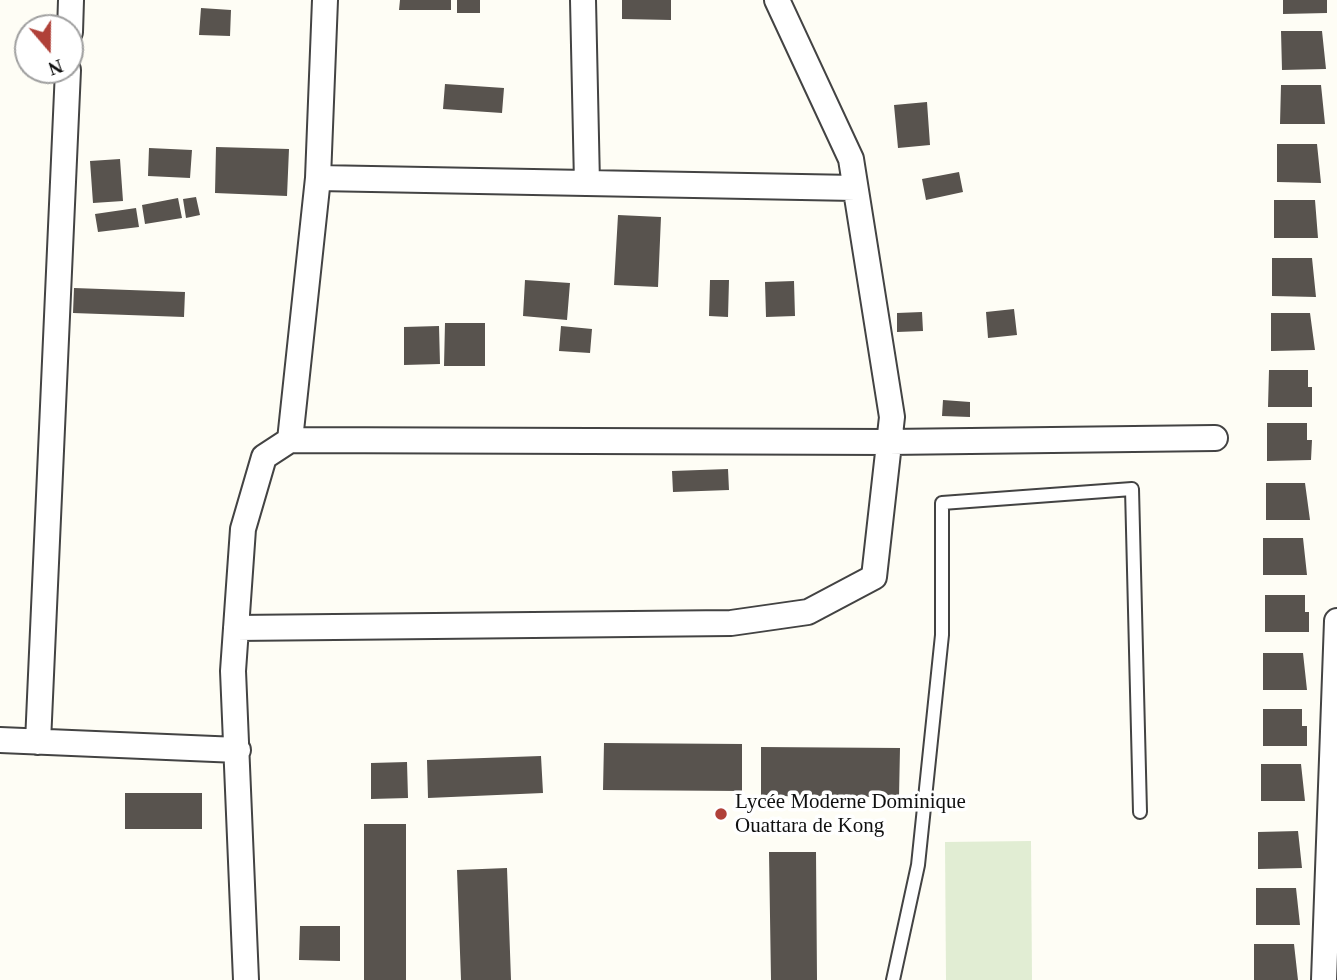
<!DOCTYPE html>
<html>
<head>
<meta charset="utf-8">
<style>
  body { margin:0 }
  #map { position:relative; width:1337px; height:980px; overflow:hidden; background:#fefdf5; font-family:Georgia,serif }
  canvas { display:block }
  .north { position:absolute; left:14px; top:14px; width:70px; height:70px; box-sizing:border-box; background:#fff; border:2px solid #9f9f9f; border-radius:50%; rotate:160deg; font-size:19px; font-weight:700; line-height:28px; text-align:center; color:#101010 }
  .north::after { content:''; display:block; margin:auto; width:24px; height:32px; background:#b04139; clip-path:polygon(50% 0,100% 100%,50% 72%,0 100%) }
</style>
</head>
<body>
<div id="map">
<canvas width="1337" height="980"></canvas>
<div class="north">N</div>
</div>
<script>
const context = document.querySelector('canvas').getContext('2d');
context.lineJoin = 'round';
function paint(path, color) {
  context.fillStyle = color;
  context.fill(path, 'evenodd');
}
function shape(rows) {
  const path = new Path2D();
  for (const r of rows) {
    path.moveTo(r[0], r[1]);
    for (let i = 2; i < r.length; i += 2) path.lineTo(r[i], r[i + 1]);
  }
  return path;
}
function trace(path, color, width, dash) {
  context.strokeStyle = color;
  context.lineWidth = width;
  context.lineCap = dash ? 'butt' : 'round';
  context.setLineDash(dash || []);
  context.stroke(path);
}
function write(font, color, halo, rows, align = 'center') {
  context.font = font + ' Georgia,serif';
  context.lineWidth = 7;
  context.setLineDash([]);
  context.textBaseline = 'middle';
  context.strokeStyle = halo;
  context.fillStyle = color;
  for (const [text, x, y, turn = 0] of rows) {
    context.save();
    context.translate(x, y);
    context.rotate((+turn || 0) * Math.PI / 180);
    context.textAlign = isNaN(turn) ? turn : align;
    if (halo) context.strokeText(text, 0, 0);
    context.fillText(text, 0, 0);
    context.restore();
  }
}
const pitch = shape([
  [1031,841,1032,980,946,980,945,842]
]);
const building = shape([
  [400,0,451,0,451,10,399,10],
  [457,0,480,0,480,13,457,13],
  [622,0,671,0,671,20,622,19],
  [1283,0,1327,0,1327,13,1283,14],
  [201,8,231,10,230,36,199,35],
  [1281,31,1322,31,1326,69,1282,70],
  [445,84,504,88,502,113,443,109],
  [1281,85,1321,85,1325,124,1280,124],
  [927,102,930,145,898,148,894,105],
  [1277,144,1317,144,1321,183,1277,182],
  [216,147,289,149,287,196,215,193],
  [149,148,192,150,190,178,148,176],
  [120,159,123,201,93,203,90,161],
  [959,172,963,192,926,200,922,179],
  [196,197,200,215,186,218,183,199],
  [178,198,182,218,145,224,142,205],
  [1274,200,1315,200,1318,238,1274,238],
  [136,208,139,227,98,232,95,214],
  [618,215,661,217,658,287,614,285],
  [1272,258,1312,258,1316,297,1272,296],
  [525,280,570,283,567,320,523,316],
  [710,280,729,280,728,317,709,316],
  [794,281,795,316,766,317,765,282],
  [74,288,185,292,184,317,73,313],
  [1014,309,1017,335,988,338,986,312],
  [922,312,923,331,897,332,897,313],
  [1271,313,1310,313,1315,350,1271,351],
  [445,323,485,323,485,366,444,366],
  [439,326,440,364,404,365,404,327],
  [561,326,592,329,590,353,559,351],
  [1269,370,1308,370,1308,387,1312,387,1312,407,1268,407],
  [943,400,970,402,970,417,942,416],
  [1267,423,1307,423,1307,440,1312,440,1311,460,1267,461],
  [728,469,729,490,673,492,672,471],
  [1266,483,1305,483,1310,520,1266,520],
  [1263,538,1303,538,1307,575,1263,575],
  [1265,595,1305,595,1305,612,1309,612,1309,632,1265,632],
  [1263,653,1303,653,1307,690,1263,690],
  [1263,709,1302,709,1302,726,1307,726,1307,746,1263,746],
  [604,743,742,744,742,791,603,790],
  [761,747,900,748,899,797,761,796],
  [541,756,543,793,428,798,427,760],
  [407,762,408,798,371,799,371,763],
  [1261,764,1301,764,1305,801,1261,801],
  [125,793,202,793,202,829,125,829],
  [364,824,406,824,406,980,364,980],
  [1298,831,1302,868,1258,869,1258,832],
  [769,852,816,852,817,980,771,980],
  [507,868,511,980,461,980,457,870],
  [1256,888,1296,888,1300,925,1256,925],
  [300,926,340,926,340,961,299,960],
  [1254,944,1294,944,1298,980,1254,980]
]);
const lane = shape([
  [893,980,918,865,942,635,942,503,1132,489,1140,812]
]);
const street = shape([
  [583,0,587,183],
  [70,32,71,0],
  [318,178,855,188],
  [290,440,889,442,1215,438],
  [236,628,731,623,808,612,874,577,892,417,851,159,777,0],
  [0,740,238,750],
  [38,742,68,70],
  [246,980,233,671,243,529,264,457,290,440,318,178,325,0],
  [1324,980,1337,621]
]);
const markers = [
  [721,814,7,"#b04139"]
];
const poiNames = [
  ["Lycée Moderne Dominique",735,802],
  ["Ouattara de Kong",735,826]
];
paint(pitch, '#e1edd3');
paint(building, '#58534e');
trace(lane, '#434343', 16);
trace(street, '#434343', 28);
trace(lane, '#fff', 12);
trace(street, '#fff', 24);
for (const [x, y, r, color] of markers) {
  const dot = new Path2D();
  dot.arc(x, y, r, 0, 2 * Math.PI);
  context.fillStyle = color;
  context.fill(dot);
  trace(dot, '#fff', 2.5);
}
write('21px', '#101010', '#fff', poiNames, 'left');
</script>
</body>
</html>
